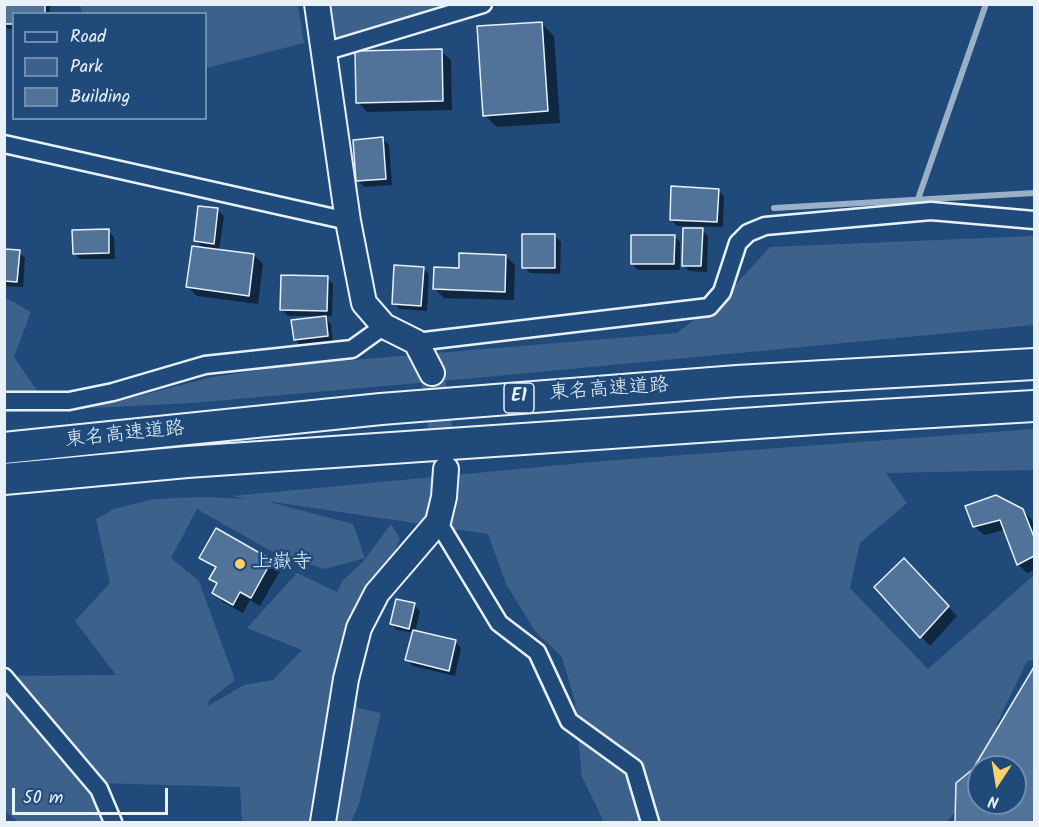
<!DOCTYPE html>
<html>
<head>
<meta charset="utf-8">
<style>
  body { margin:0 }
  #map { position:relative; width:1039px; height:827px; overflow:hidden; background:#1f4a7a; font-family:Kalam,sans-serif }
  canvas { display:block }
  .frame { position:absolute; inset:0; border:6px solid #e8f1f8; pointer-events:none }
  .legend { position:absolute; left:12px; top:12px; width:195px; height:108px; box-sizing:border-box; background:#1f4a7a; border:2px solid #6f8dac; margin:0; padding:8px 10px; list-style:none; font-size:18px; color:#e8f1f8 }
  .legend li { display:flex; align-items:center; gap:12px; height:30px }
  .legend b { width:30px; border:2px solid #6f8dac }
  .north { position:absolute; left:967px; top:755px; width:60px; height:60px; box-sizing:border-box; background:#1f4a7a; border:2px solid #6f8dac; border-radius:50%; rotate:192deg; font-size:16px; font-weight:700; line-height:24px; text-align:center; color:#e8f1f8 }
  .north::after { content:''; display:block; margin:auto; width:21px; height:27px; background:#ffd166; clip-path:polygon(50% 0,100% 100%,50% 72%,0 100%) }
  .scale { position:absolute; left:12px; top:788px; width:156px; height:27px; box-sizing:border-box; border:3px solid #e8f1f8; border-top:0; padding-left:8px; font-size:18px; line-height:21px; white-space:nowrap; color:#e8f1f8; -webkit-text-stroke:4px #1f4a7a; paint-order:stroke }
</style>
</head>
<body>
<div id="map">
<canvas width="1039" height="827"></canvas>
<div class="frame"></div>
<ul class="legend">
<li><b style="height:8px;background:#1f4a7a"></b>Road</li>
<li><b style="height:16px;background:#3c628c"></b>Park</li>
<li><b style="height:16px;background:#517399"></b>Building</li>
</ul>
<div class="north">N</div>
<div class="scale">50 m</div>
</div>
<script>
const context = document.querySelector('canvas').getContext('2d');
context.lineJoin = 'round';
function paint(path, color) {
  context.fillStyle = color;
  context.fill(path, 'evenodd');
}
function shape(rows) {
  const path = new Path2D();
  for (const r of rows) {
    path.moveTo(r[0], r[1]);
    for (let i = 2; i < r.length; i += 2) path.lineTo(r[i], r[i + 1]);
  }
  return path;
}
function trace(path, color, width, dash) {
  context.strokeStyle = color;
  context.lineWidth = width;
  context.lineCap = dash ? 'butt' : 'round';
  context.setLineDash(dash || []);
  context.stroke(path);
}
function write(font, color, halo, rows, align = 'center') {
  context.font = font + ' Kalam,"Klee One",sans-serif';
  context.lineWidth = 5;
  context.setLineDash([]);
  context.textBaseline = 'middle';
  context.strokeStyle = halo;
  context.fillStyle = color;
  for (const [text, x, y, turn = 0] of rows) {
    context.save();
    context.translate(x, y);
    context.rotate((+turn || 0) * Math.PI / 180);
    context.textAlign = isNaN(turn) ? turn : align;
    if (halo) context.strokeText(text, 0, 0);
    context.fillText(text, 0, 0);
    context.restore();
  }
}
const green = shape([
  [80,5,298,5,304,43,206,68,206,14,82,13],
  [323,5,487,5,324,52],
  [1034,236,1034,325,475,378,192,403,91,408,213,377,293,365,677,333,727,294,770,247],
  [4,297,31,312,14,357,44,401,65,410,5,412],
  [1034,429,1034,470,886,473,907,503,860,543,850,588,928,669,1034,575,1034,660,1027,661,997,724,998,757,990,767,979,767,979,782,947,822,604,822,582,777,575,702,562,657,535,631,506,584,488,534,266,501,353,524,365,558,325,569,276,554,197,509,171,558,199,581,235,680,209,700,208,706,244,685,273,680,302,650,247,628,297,573,337,592,343,580,362,563,391,524,400,539,377,593,347,679,358,708,381,713,359,804,351,822,242,822,240,787,95,783,110,822,18,822,5,811,5,696,17,692,4,676,116,675,75,621,110,583,96,519,114,509,154,499,203,497,247,499,232,496,603,461]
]);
const shadow = shape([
  [4,4,50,4,50,14,14,14,14,29,8,29,4,25],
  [542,24,554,36,560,123,497,127,484,115],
  [441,51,451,60,452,110,367,112,358,102],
  [383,139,389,145,392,185,364,187,358,181],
  [718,190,724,196,723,227,677,226,671,220],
  [218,210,224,216,219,251,254,255,263,264,258,304,197,296,188,287,204,249,196,241],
  [702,230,708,236,707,272,689,271,683,265],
  [108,231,114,237,115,259,80,259,74,253],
  [555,236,561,242,560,274,530,273,524,267],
  [674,236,680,242,680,270,638,270,632,264],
  [4,250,19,252,25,258,23,287,4,286],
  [506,256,515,265,514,300,444,298,435,289,460,269],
  [423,268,429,274,427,311,399,309,394,303],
  [327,278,333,284,332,316,324,316,331,324,333,342,301,346,295,340,321,318,321,316,288,316,282,310],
  [1022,510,1032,520,1034,527,1034,570,1027,573,1018,564,1005,530,984,535,974,526],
  [217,530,271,561,280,571,260,606,250,600,243,613,223,602,214,593,218,585,211,578,216,570,201,557],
  [913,569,957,616,930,646,876,588],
  [414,605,420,611,415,632,455,642,461,648,455,676,413,666,407,660,414,633,397,630,391,624],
  [1034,670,1034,822,956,822,957,784,974,770],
  [979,767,1015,767,1015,803,979,803]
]);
const stream = shape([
  [918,199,986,4],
  [774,208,1034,193]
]);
const building = shape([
  [4,4,45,4,45,14,14,14,14,24,4,24,4,4],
  [542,22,548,111,483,116,477,26,542,22],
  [442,49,443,101,356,103,355,51,442,49],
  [383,137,386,179,356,181,353,140,383,137],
  [671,186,719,189,717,222,670,220,671,186],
  [198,206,218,208,214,244,194,241,198,206],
  [683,228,703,228,701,266,682,266,683,228],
  [109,229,109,253,73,254,72,230,109,229],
  [522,234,555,234,555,268,522,268,522,234],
  [631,235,675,235,674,264,631,264,631,235],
  [192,246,254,254,249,296,186,287,192,246],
  [4,249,20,250,17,282,4,281,4,249],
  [459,253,506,255,505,292,433,289,434,267,459,268,459,253],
  [394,265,424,267,421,306,392,304,394,265],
  [281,275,328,276,327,311,280,310,281,275],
  [326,316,328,336,294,340,291,320,326,316],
  [996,495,1023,509,1034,537,1034,556,1017,565,1000,520,973,527,965,506,996,495],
  [216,528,272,560,251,598,240,592,233,605,212,593,217,583,209,579,216,567,199,558,216,528],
  [904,558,949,606,920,638,874,587,904,558],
  [396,599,415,603,409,629,390,624,396,599],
  [413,630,456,640,449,671,405,660,413,630],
  [1034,667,1034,822,955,822,956,783,973,769,1034,667],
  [979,767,1015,767,1015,803,979,803,979,767]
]);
const secondaryTunnel = shape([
  [432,373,445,461]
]);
const street = shape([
  [324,52,483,4],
  [4,144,348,221],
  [416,342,709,307,722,292,738,243,748,233,765,226,931,211,1034,220],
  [4,401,69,401,113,392,205,365,352,349,384,326],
  [438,522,499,623,537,652,569,721,634,768,650,822],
  [4,677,99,789,113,822]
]);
const secondary = shape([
  [317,4,348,221,364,303,384,326,416,342,432,373],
  [323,822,346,679,359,628,377,593,438,522,444,497,446,469]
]);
const highway = shape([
  [4,448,381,409,737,381,1034,364],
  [4,479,187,462,830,418,1034,406]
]);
const markers = [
  [240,564,6,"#ffd166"]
];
const shields = [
  [519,398,30]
];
const shieldNames = [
  ["E1",519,398]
];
const streetNames = [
  ["東名高速道路",609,391,-4],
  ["東名高速道路",125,436,-6]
];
const poiNames = [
  ["上嶽寺",252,564]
];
paint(green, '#3c628c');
paint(shadow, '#0007');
trace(stream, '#9ab0c7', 6);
paint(building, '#517399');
trace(building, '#e8f1f8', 1.5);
trace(secondaryTunnel, '#3d638d', 24, [24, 12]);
trace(street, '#e8f1f8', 21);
trace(secondary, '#e8f1f8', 28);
trace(highway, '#e8f1f8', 34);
trace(street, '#1f4a7a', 16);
trace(secondary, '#1f4a7a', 24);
trace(highway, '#1f4a7a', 30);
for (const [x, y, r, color] of markers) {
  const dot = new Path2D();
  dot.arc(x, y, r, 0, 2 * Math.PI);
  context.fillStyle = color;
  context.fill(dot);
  trace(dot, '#1f4a7a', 2);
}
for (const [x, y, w] of shields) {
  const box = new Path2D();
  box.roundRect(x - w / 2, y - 15, w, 30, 4.5);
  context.fillStyle = '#1f4a7a';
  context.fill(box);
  trace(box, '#e8f1f8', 1.5);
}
write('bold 18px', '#e8f1f8', null, shieldNames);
write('20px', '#e8f1f8', '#1f4a7a', streetNames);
write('20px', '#e8f1f8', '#1f4a7a', poiNames, 'left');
</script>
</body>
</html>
